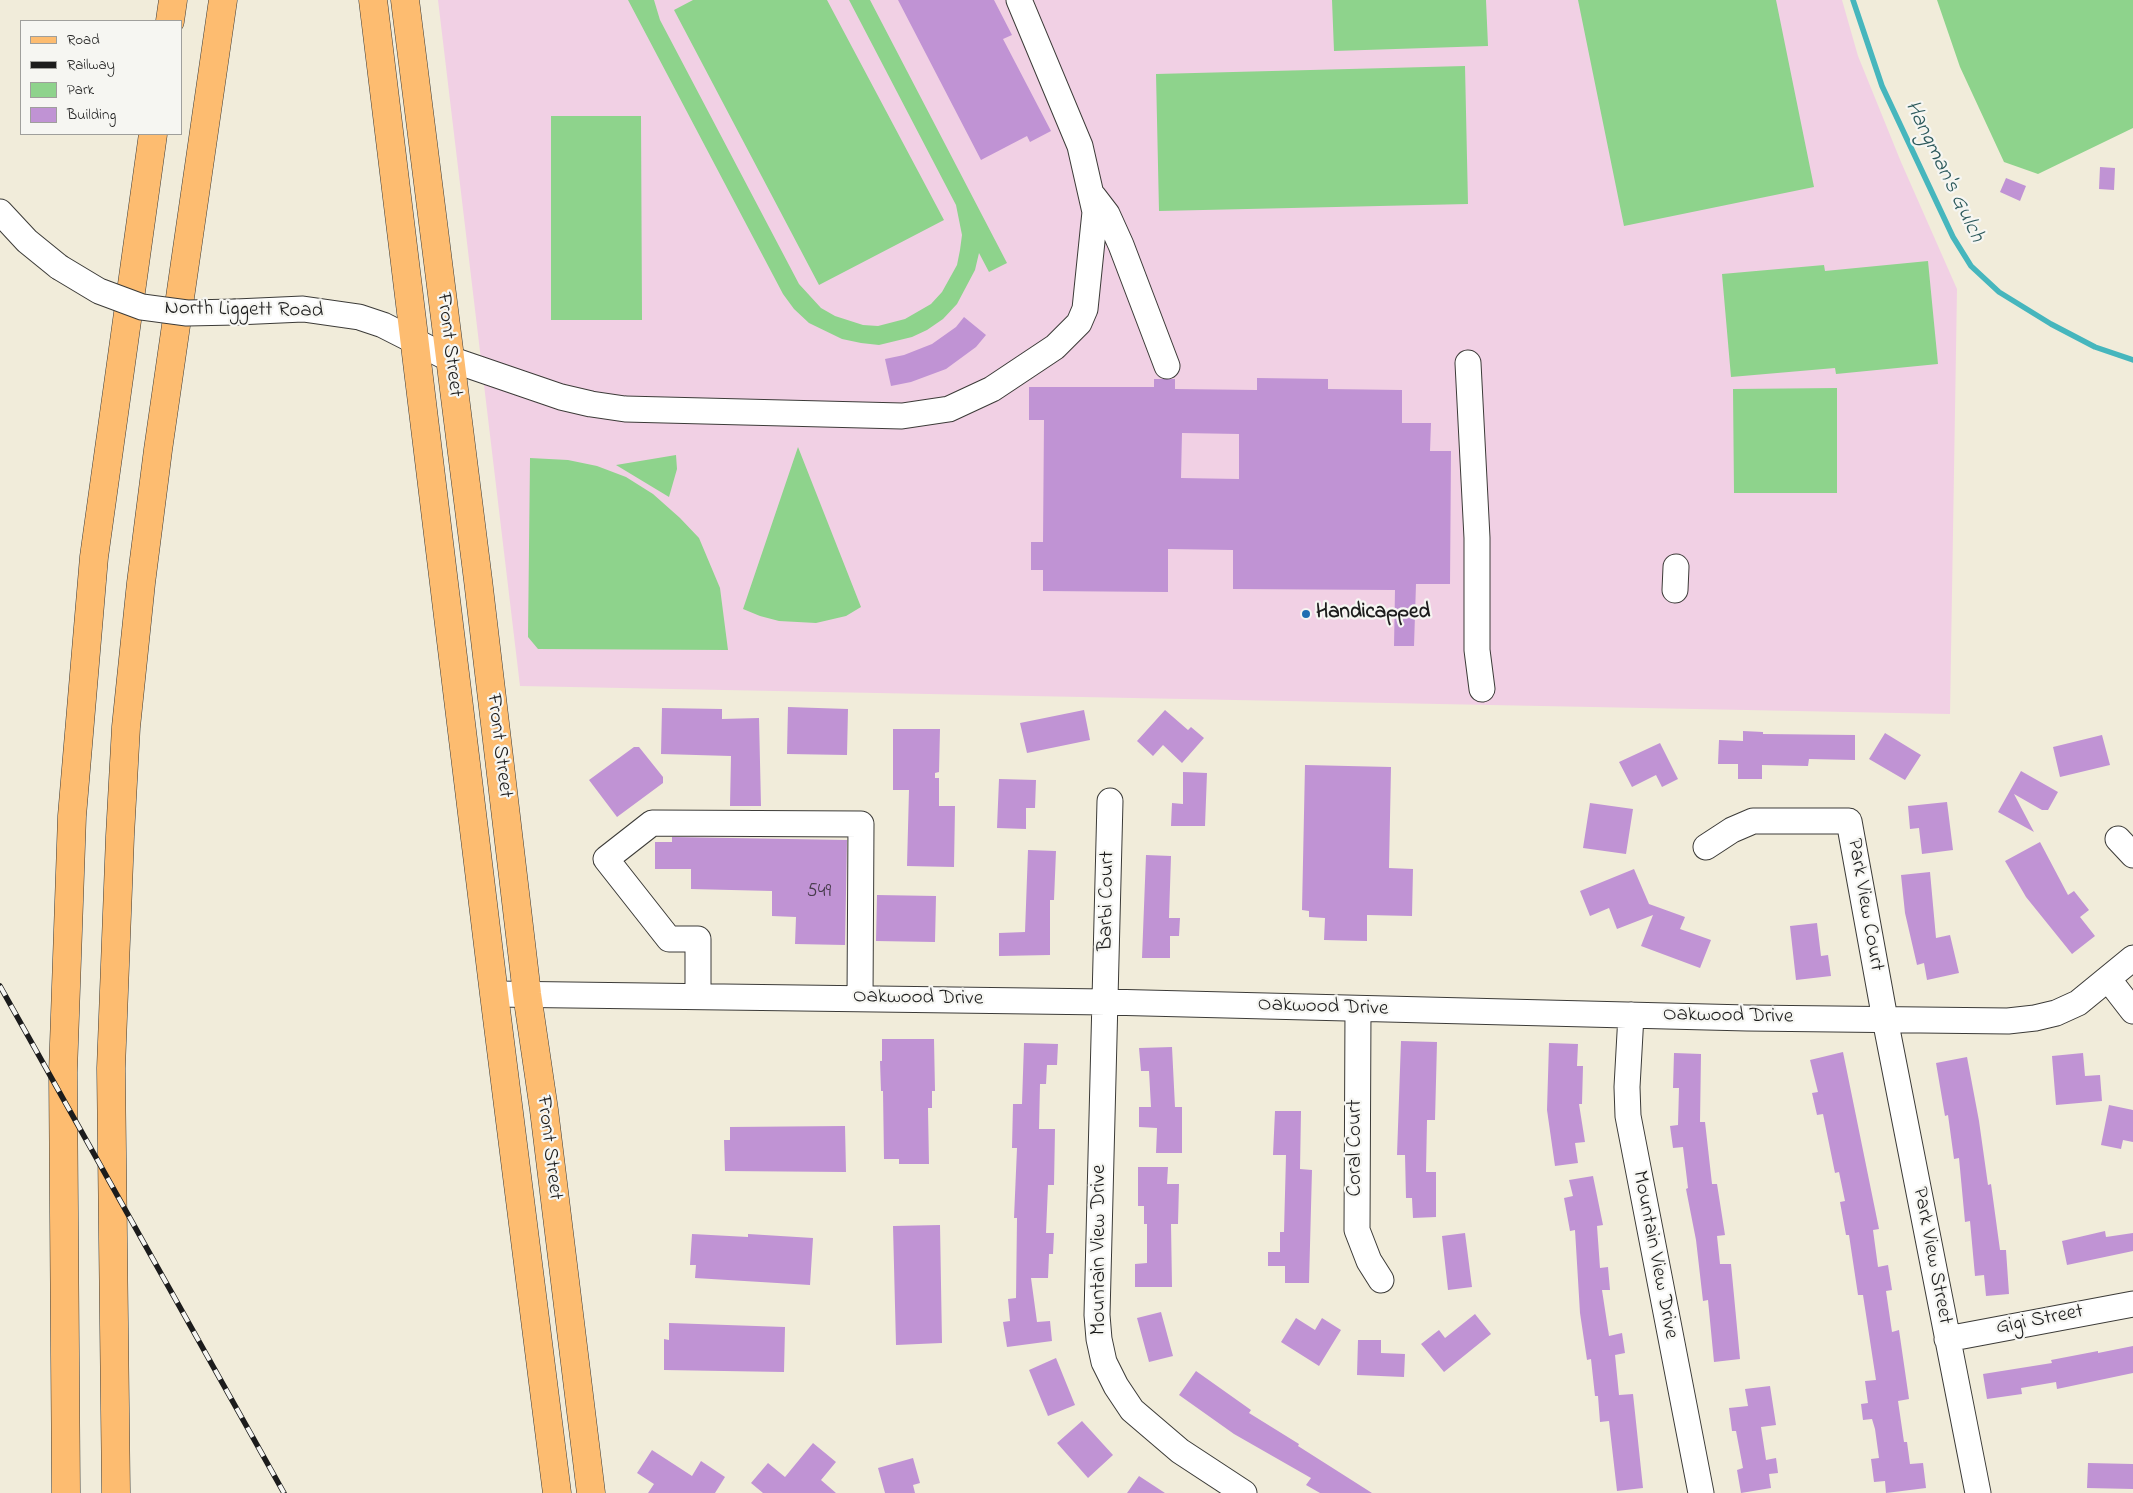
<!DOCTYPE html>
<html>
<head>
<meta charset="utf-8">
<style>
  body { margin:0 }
  #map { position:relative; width:2133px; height:1493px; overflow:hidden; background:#f1ecda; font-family:"Indie Flower",sans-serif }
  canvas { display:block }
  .legend { position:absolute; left:20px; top:20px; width:162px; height:115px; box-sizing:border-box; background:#f6f6f2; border:1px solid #9f9f9c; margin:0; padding:6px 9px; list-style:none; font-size:15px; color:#1c1c1c }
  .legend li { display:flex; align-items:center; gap:10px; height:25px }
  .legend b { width:25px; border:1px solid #9f9f9c }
</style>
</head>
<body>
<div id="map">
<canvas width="2133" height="1493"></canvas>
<ul class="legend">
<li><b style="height:6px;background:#fdbc70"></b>Road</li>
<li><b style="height:6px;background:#1c1c1c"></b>Railway</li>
<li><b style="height:14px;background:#8ed38c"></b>Park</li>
<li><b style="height:14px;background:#c093d4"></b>Building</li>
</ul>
</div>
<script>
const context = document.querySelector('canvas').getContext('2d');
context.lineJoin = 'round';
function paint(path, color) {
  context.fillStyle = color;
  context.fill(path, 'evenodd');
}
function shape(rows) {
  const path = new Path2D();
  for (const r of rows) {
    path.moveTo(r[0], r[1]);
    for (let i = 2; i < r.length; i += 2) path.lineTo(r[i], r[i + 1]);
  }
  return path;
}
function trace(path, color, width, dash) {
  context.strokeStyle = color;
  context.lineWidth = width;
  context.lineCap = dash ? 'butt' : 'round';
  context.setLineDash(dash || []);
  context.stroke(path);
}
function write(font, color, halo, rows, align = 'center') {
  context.font = font + ' "Indie Flower",sans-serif';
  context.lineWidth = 4.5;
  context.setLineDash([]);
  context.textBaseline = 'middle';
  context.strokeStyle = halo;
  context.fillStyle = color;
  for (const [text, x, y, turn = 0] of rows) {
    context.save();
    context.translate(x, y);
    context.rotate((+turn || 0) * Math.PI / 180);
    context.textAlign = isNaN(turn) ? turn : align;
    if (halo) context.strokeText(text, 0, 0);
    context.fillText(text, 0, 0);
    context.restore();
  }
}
const built = shape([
  [438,0,1842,0,1858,56,1901,162,1957,289,1950,714,520,686]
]);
const green = shape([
  [628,0,654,0,660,20,799,284,821,308,835,316,863,325,878,326,905,319,931,304,942,292,957,265,960,250,962,235,956,205,849,0,870,0,1007,263,989,272,979,253,975,270,957,304,943,319,927,330,912,337,879,345,861,343,842,339,809,323,794,309,783,294],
  [693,0,827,0,944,220,819,285,674,10],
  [1332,0,1486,0,1488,46,1334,51],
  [1578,0,1776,0,1814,187,1624,226],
  [1937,0,2133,0,2133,128,2038,174,2004,162,1960,67],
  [1465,66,1468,204,1159,211,1156,74],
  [551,116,641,116,642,320,551,320],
  [1928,261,1938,364,1836,374,1835,368,1731,377,1722,274,1824,265,1825,271],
  [1837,388,1837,493,1734,493,1733,389],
  [798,447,861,607,846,616,816,623,779,621,760,616,743,609],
  [676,455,677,469,669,497,616,465],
  [530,458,568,460,597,466,626,477,653,494,680,518,699,538,720,588,728,650,538,649,528,637]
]);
const stream = shape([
  [1853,0,1882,86,1953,237,1971,266,1999,292,2051,324,2095,347,2133,360]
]);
const building = shape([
  [898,0,994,0,1012,35,1003,39,1051,131,1030,142,1027,136,981,160],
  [2100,167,2115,168,2114,190,2099,189],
  [2006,178,2026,186,2020,201,2000,192],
  [964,317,986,335,976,347,946,369,911,382,891,386,885,359,904,355,932,344,956,327],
  [1257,378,1328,379,1328,389,1402,390,1402,423,1431,423,1430,451,1451,451,1450,584,1416,584,1414,646,1394,646,1395,590,1233,589,1233,550,1168,549,1168,592,1043,591,1043,570,1031,570,1031,542,1043,542,1044,420,1029,420,1029,387,1154,387,1154,379,1175,379,1175,389,1257,390],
  [1182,433,1239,434,1239,479,1181,478],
  [788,707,848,709,847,755,787,754],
  [662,708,722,709,722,719,759,718,761,806,730,806,731,756,661,754],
  [1084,710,1090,740,1027,753,1020,723],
  [1165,710,1188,730,1191,727,1204,738,1182,763,1163,745,1153,756,1137,741],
  [893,729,940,729,939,772,935,773,935,778,939,778,939,806,955,806,954,867,907,866,909,790,893,790],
  [1743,731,1763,732,1763,734,1855,735,1855,760,1809,759,1808,766,1762,765,1762,779,1738,779,1738,764,1718,764,1719,740,1743,741],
  [1885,733,1921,755,1905,780,1869,759],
  [2102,735,2110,765,2060,777,2053,747],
  [1660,743,1678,779,1662,787,1656,775,1632,787,1619,762],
  [634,747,639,747,663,777,663,783,617,817,589,780],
  [1305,765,1391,767,1389,868,1413,869,1412,916,1367,915,1367,941,1324,940,1325,918,1309,917,1309,911,1302,910],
  [2021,771,2058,792,2048,810,2042,810,2014,794,2034,832,1998,812],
  [1183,772,1207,773,1205,826,1171,826,1172,803,1183,804],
  [999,779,1036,780,1035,808,1026,808,1026,829,997,828],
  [1947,802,1953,850,1922,854,1919,828,1910,829,1908,806],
  [1590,803,1633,809,1626,854,1583,848],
  [672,837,847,840,845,945,795,944,796,917,772,916,772,891,691,889,691,869,655,869,655,842,672,842],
  [2040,842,2068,895,2074,891,2089,910,2080,917,2095,936,2072,954,2026,897,2005,861],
  [1028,850,1056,851,1054,900,1050,900,1050,955,999,956,999,933,1025,932],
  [1146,855,1171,856,1169,918,1180,918,1179,936,1170,936,1170,958,1142,958],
  [1634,869,1649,904,1685,917,1680,929,1711,940,1700,968,1641,946,1653,915,1617,929,1609,908,1590,916,1580,891],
  [1930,872,1936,938,1950,935,1959,973,1927,980,1924,963,1917,965,1905,913,1901,875],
  [877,895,936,896,935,942,876,941],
  [1817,923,1821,956,1828,955,1831,976,1796,980,1790,926],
  [882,1039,934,1039,935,1091,932,1091,932,1108,928,1108,929,1164,899,1164,899,1159,884,1159,883,1091,881,1091,880,1061,882,1061],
  [1401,1041,1437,1042,1435,1120,1427,1120,1426,1172,1436,1172,1436,1217,1413,1218,1412,1198,1406,1198,1405,1155,1397,1155],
  [1024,1043,1058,1044,1057,1065,1047,1065,1046,1084,1040,1084,1039,1129,1055,1129,1054,1185,1048,1185,1046,1233,1054,1233,1053,1254,1049,1254,1048,1278,1031,1278,1037,1322,1050,1321,1052,1341,1007,1347,1003,1322,1010,1321,1008,1299,1016,1298,1017,1218,1014,1218,1017,1148,1012,1148,1013,1104,1022,1104],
  [1549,1043,1578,1044,1577,1066,1583,1066,1582,1104,1579,1104,1585,1142,1575,1143,1578,1163,1555,1166,1547,1110],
  [1172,1047,1175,1107,1182,1107,1182,1153,1156,1153,1157,1128,1139,1127,1139,1107,1151,1107,1149,1071,1141,1071,1139,1048],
  [1843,1052,1879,1229,1873,1230,1878,1267,1888,1265,1892,1290,1886,1291,1892,1332,1899,1330,1909,1399,1898,1401,1904,1442,1907,1442,1910,1464,1923,1463,1926,1488,1886,1493,1885,1481,1874,1482,1871,1459,1879,1458,1875,1429,1872,1419,1863,1420,1861,1404,1868,1403,1865,1381,1876,1380,1863,1295,1858,1295,1849,1235,1846,1235,1840,1202,1845,1201,1839,1172,1835,1173,1823,1114,1817,1115,1812,1093,1818,1092,1810,1060],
  [1674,1053,1701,1054,1700,1122,1705,1122,1712,1184,1717,1184,1725,1235,1717,1236,1720,1264,1731,1264,1740,1359,1714,1362,1708,1300,1703,1301,1696,1240,1686,1189,1688,1188,1683,1147,1673,1148,1670,1126,1678,1125,1679,1088,1673,1088],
  [2083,1053,2085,1076,2100,1075,2102,1101,2056,1105,2052,1056],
  [1967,1057,1979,1121,1988,1185,1991,1184,2000,1250,2006,1250,2009,1294,1986,1296,1984,1275,1975,1276,1970,1221,1965,1222,1959,1158,1954,1159,1948,1115,1945,1116,1936,1063],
  [2109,1105,2133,1110,2133,1142,2123,1140,2121,1149,2101,1145],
  [1275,1111,1301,1111,1300,1169,1312,1170,1309,1283,1285,1283,1285,1266,1268,1266,1268,1252,1280,1252,1280,1232,1284,1232,1286,1155,1273,1155],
  [845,1126,846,1172,725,1171,724,1140,730,1140,730,1127],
  [1138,1167,1168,1167,1167,1184,1179,1184,1178,1224,1171,1224,1172,1287,1135,1287,1135,1264,1147,1263,1147,1224,1144,1224,1144,1206,1138,1206],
  [1593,1176,1603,1225,1597,1226,1600,1268,1608,1267,1610,1290,1602,1290,1609,1336,1622,1333,1625,1353,1615,1355,1619,1395,1633,1394,1643,1488,1617,1491,1609,1421,1600,1422,1598,1396,1595,1396,1591,1359,1587,1360,1580,1313,1575,1230,1570,1231,1564,1198,1573,1196,1569,1180],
  [940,1225,942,1343,896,1345,893,1226],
  [2105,1231,2106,1237,2133,1233,2133,1251,2067,1265,2062,1241],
  [1465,1233,1472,1287,1448,1290,1442,1236],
  [692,1234,748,1237,748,1234,813,1238,810,1285,695,1278,696,1265,690,1265],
  [1161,1312,1173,1356,1149,1362,1137,1318],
  [1475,1314,1491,1334,1444,1372,1421,1344,1439,1330,1445,1338],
  [1296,1318,1315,1330,1322,1318,1341,1330,1319,1366,1281,1342],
  [669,1323,785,1327,784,1372,664,1370,664,1339,669,1340],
  [1358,1340,1381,1340,1381,1353,1405,1354,1404,1377,1357,1375],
  [2133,1346,2133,1373,2057,1389,2056,1382,2021,1388,2022,1394,1987,1399,1983,1374,2052,1363,2051,1360,2098,1351,2098,1353],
  [1056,1358,1075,1405,1048,1416,1029,1370],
  [1196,1371,1251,1410,1249,1413,1299,1444,1298,1446,1372,1493,1320,1493,1306,1485,1311,1478,1234,1434,1179,1395],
  [1770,1386,1776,1425,1761,1427,1766,1460,1776,1458,1778,1473,1769,1474,1771,1488,1741,1493,1737,1470,1743,1468,1736,1431,1732,1431,1729,1408,1748,1406,1745,1389],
  [1082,1421,1113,1455,1088,1478,1057,1443],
  [813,1443,836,1462,821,1480,836,1493,763,1493,751,1483,768,1463,785,1477],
  [652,1450,692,1476,701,1461,725,1477,715,1493,648,1493,654,1484,637,1473],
  [913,1458,920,1483,913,1485,915,1493,885,1493,878,1468],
  [2088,1463,2133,1464,2133,1489,2087,1488],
  [1139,1476,1165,1493,1127,1493]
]);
const minor = shape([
  [1094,197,1107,214,1121,245,1167,366],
  [0,212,27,241,59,267],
  [236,312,303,309,359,317,383,325,450,359,561,397,591,404,625,409,902,416,949,409,992,389,1055,347,1079,323,1085,309,1095,212,1080,146,1019,0],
  [1468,363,1477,538,1477,650,1482,689],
  [1675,590,1676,567],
  [1110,801,1097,1315,1099,1339,1104,1362,1116,1386,1132,1410,1180,1451,1244,1493],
  [2118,839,2133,855],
  [1706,847,1732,830,1753,821,1849,821,1885,1019,1978,1493],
  [2109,980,2133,1011],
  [494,994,1106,1002,1747,1018,2008,1021,2035,1018,2056,1013,2078,1003,2133,958],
  [698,996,698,939,669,939,606,859,652,823,861,824,860,999],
  [1358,1009,1357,1230,1369,1261,1381,1280],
  [1631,1015,1627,1087,1628,1116,1701,1493],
  [1947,1339,2133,1304]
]);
const major = shape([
  [373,0,494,994,557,1493],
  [405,0,478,580,527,994,544,1110,591,1493]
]);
const highway = shape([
  [170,21,173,0],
  [66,1493,63,1072,72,816,94,557,153,134],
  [116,1493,111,1068,120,836,126,727,141,583,158,450,223,0]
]);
const rail = shape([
  [0,986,284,1493]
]);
const minorBridge = shape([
  [59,267,99,291,142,307,187,313,236,312]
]);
const markers = [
  [1306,614,5,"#1f6fb2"]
];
const numberNames = [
  ["549",819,893]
];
const streetNames = [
  ["North Liggett Road",244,311,1],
  ["Front Street",448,345,83],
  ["Front Street",498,746,83],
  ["Barbi Court",1108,901,-89],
  ["Park View Court",1864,905,80],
  ["Oakwood Drive",918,999,1],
  ["Oakwood Drive",1323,1008,2],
  ["Oakwood Drive",1728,1017,1],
  ["Front Street",548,1148,83],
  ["Coral Court",1357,1148,-90],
  ["Mountain View Drive",1101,1250,-90],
  ["Mountain View Drive",1654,1255,79],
  ["Park View Street",1931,1256,79],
  ["Gigi Street",2040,1321,-11]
];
const poiNames = [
  ["Handicapped",1316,614]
];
const waterNames = [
  ["Hangman's Gulch",1943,172,64]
];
paint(built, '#f1d0e4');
paint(green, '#8ed38c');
trace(stream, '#46b6bd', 5.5);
paint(building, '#c093d4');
trace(minor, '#3c3b38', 27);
trace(major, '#3c3b38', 29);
trace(highway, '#3c3b38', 29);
trace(minor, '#fff', 25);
trace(major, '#fdbc70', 28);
trace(highway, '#fdbc70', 28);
trace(rail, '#1c1c1c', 5.5);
trace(rail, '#f6f6f2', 4, [11]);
trace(minorBridge, '#3c3b38', 27, []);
trace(minorBridge, '#fff', 25);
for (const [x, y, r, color] of markers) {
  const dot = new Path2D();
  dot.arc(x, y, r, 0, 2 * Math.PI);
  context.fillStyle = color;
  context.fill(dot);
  trace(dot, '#f6f6f2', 2);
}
write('19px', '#453a4a', null, numberNames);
write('21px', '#1c1c1c', '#f6f6f2', streetNames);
write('bold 21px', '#1c1c1c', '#f6f6f2', poiNames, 'left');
write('italic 22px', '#2d5a5c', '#f6f6f2', waterNames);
</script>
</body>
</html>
